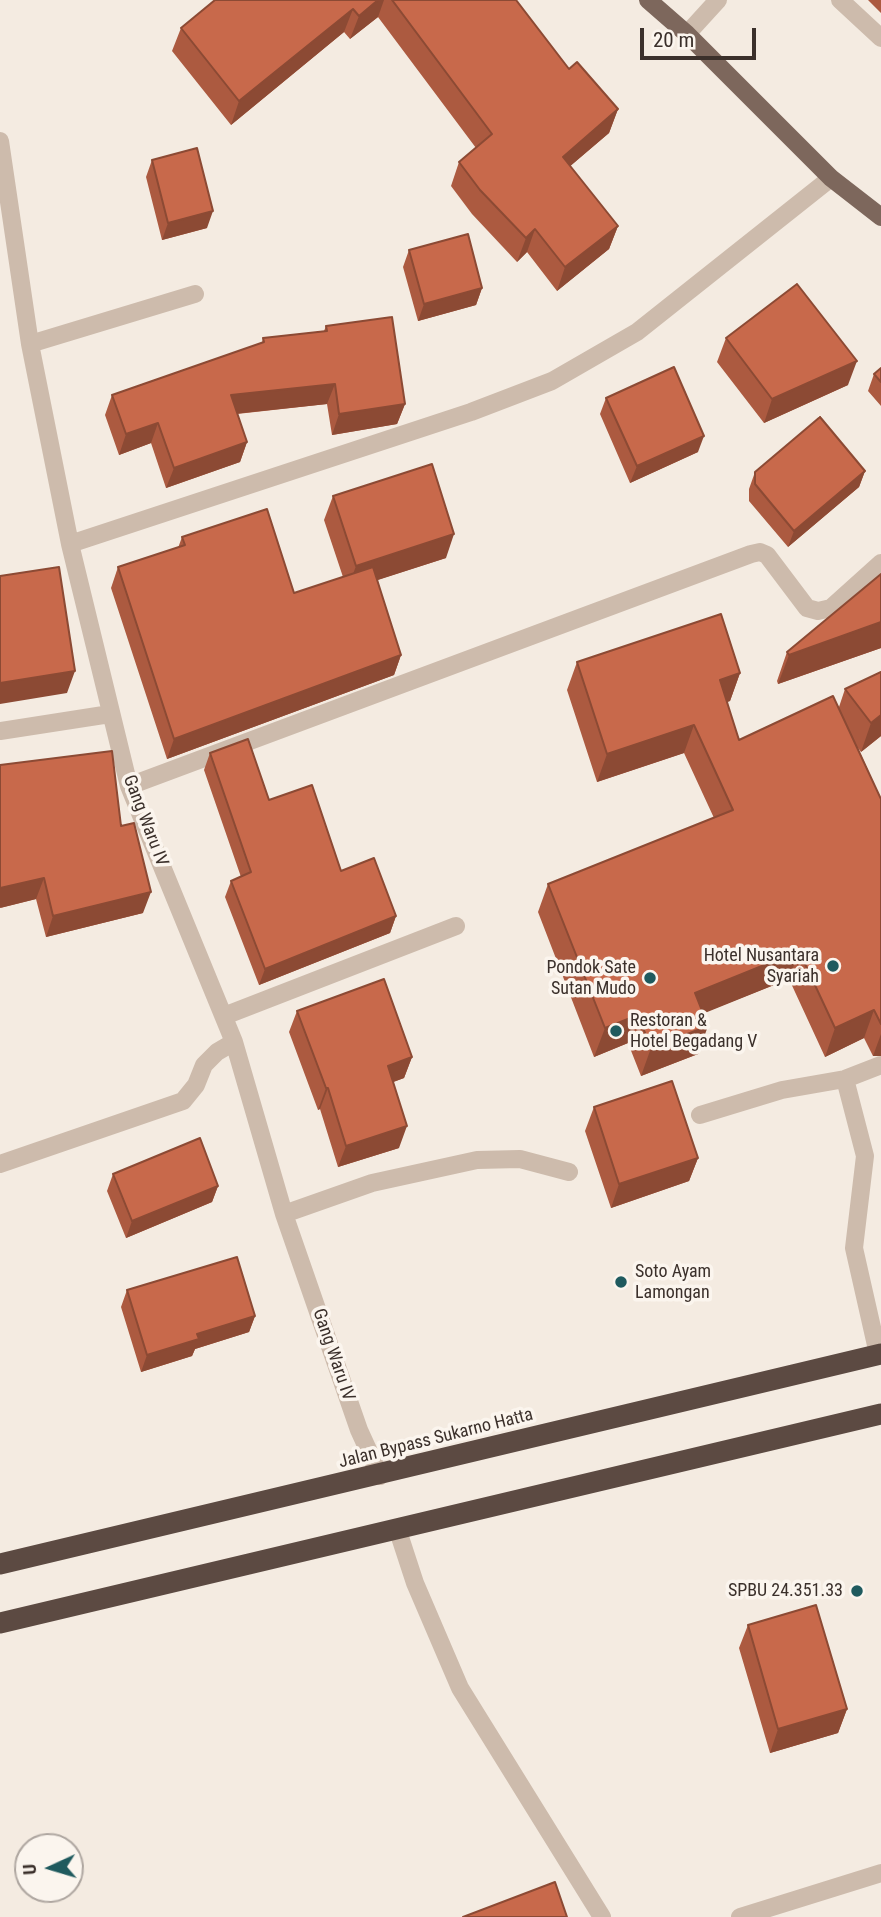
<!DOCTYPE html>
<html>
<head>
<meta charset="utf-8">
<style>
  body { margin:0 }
  #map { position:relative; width:881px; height:1917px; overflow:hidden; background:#f4ebe1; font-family:"Roboto Condensed",sans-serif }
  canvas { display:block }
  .north { position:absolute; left:14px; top:1833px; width:70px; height:70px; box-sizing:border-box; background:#fbf5ee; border:2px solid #aea6a0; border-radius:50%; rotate:266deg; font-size:19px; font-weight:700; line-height:28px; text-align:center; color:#3b302b }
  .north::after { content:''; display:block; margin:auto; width:24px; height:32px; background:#1f5a5e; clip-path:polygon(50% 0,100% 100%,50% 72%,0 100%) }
  .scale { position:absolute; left:640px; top:28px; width:116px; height:32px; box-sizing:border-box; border:4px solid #3b302b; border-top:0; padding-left:9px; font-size:21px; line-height:24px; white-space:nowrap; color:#3b302b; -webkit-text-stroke:5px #fbf5ee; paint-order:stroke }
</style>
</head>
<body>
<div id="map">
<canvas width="881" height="1917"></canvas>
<div class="north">U</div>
<div class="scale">20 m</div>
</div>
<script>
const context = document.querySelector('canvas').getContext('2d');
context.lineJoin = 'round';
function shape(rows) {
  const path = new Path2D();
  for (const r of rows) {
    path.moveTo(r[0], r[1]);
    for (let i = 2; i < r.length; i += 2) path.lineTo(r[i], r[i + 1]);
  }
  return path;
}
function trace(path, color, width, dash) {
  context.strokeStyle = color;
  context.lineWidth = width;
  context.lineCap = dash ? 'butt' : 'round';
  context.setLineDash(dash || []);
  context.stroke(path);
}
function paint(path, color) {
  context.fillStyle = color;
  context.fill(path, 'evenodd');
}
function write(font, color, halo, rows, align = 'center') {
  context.font = font + ' "Roboto Condensed",sans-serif';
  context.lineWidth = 7;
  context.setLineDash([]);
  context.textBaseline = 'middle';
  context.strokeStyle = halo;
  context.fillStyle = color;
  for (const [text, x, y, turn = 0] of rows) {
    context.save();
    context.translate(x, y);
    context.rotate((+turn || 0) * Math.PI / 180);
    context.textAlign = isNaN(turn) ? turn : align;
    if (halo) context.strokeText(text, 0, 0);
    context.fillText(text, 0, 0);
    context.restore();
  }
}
const minor = shape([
  [840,0,881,38],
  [687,34,718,0],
  [0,141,30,344,70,544,129,786,234,1042,284,1214,359,1430,380,1476],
  [30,344,195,294],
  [70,544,471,412,552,381,637,332,831,178],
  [0,731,110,714],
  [129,786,751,554,760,552,767,555,807,608,818,611,831,608,881,563],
  [224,1016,456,926],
  [845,1079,865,1156,854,1248,878,1354],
  [700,1115,782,1090,845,1079,881,1065],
  [0,1164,183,1101,196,1085,204,1065,217,1052,234,1042],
  [284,1214,372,1183,477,1160,520,1159,569,1172],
  [397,1528,415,1583,460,1688,602,1917],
  [740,1917,881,1873]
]);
const major = shape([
  [648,0,687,34,831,178,881,217]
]);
const highway = shape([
  [0,1564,881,1354],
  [0,1623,881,1414]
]);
const wall = shape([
  [215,0,516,0,569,69,618,109,609,133,570,166,618,226,609,249,557,291,527,252,517,262,472,214,451,186,459,162,476,148,378,17,350,39,344,32,231,125,172,51,181,28],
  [868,0,881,0,881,13],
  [152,160,207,228,162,240,146,177],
  [409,250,482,288,476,305,418,321,403,267],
  [326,326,405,404,397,424,332,435,327,404,237,414,247,442,240,462,166,488,151,443,119,455,105,415,112,395,262,343,263,338,324,331],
  [726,338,848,385,764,423,717,362],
  [881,368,881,406,868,391,874,374],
  [606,398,698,452,630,483,600,414],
  [865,471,859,487,788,547,749,501,749,489,755,472],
  [333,496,446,558,377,580,401,655,394,675,167,759,111,588,118,567,178,548,182,537,294,593,343,577,324,520],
  [881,574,881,648,778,684,777,681,787,652],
  [577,662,740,673,730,701,727,702,739,740,839,707,845,689,881,672,881,736,861,752,858,748,881,799,881,1056,873,1056,864,1038,825,1057,789,979,703,1013,698,1054,641,1076,628,1043,594,1057,538,912,548,884,714,818,684,753,597,782,567,690],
  [210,753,269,800,341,871,396,916,390,933,259,985,225,897,231,881,241,877,204,770],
  [121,826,143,913,46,937,36,899,0,908],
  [297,1011,412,1057,404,1078,393,1082,399,1148,338,1167,320,1109,318,1110,289,1032],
  [594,1107,698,1158,689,1181,611,1208,585,1131],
  [113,1174,218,1186,212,1202,126,1238,107,1191],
  [127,1290,255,1316,249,1332,195,1349,192,1356,141,1372,121,1307],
  [748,1625,847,1709,838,1733,770,1753,739,1648]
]);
const shadedWall = shape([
  [378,0,384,0,378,17,350,39,359,16],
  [353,9,344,32,231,125,239,101],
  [618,109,609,133,554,180,563,157],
  [213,211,207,228,162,240,168,223],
  [618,226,609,249,557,291,565,267],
  [535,229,527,252,517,262,526,238],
  [482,288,476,305,418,321,424,304],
  [857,361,848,385,764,423,772,399],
  [335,384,327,404,224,415,231,395],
  [405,404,397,424,332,435,339,414],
  [158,423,151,443,119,455,126,434],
  [704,436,698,452,630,483,637,466],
  [247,442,240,462,166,488,174,468],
  [865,471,859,487,788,547,794,531],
  [454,534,446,558,347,590,356,566],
  [881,622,881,648,778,684,789,655],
  [401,655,394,675,167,759,174,739],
  [75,671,67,693,0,704,0,683],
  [740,673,730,701,709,708,720,680],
  [881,715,881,736,861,752,871,723],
  [694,725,684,753,597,782,607,754],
  [44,878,36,899,0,908,0,888],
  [151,892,143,913,46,937,53,916],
  [396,916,390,933,259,985,265,969],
  [799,951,789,979,685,1021,695,993],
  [874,1010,864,1038,825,1057,835,1028],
  [638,1015,628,1043,594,1057,605,1028],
  [708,1026,698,1054,641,1076,651,1048],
  [881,1034,881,1056,873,1056],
  [412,1057,404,1078,380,1087,388,1066],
  [326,1088,328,1088,320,1109,318,1110],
  [407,1126,399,1148,338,1167,346,1146],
  [698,1158,689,1181,611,1208,619,1184],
  [218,1186,212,1202,126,1238,132,1221],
  [255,1316,249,1332,195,1349,192,1356,141,1372,147,1355,197,1334],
  [847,1709,838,1733,770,1753,778,1729]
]);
const building = shape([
  [215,0,378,0,359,16,353,9,239,101,181,28,215,0],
  [392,0,516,0,569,69,577,62,618,109,563,157,618,226,565,267,535,229,526,238,480,190,459,162,492,134,392,0],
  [197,148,213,211,168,223,152,160,197,148],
  [468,234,482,288,424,304,409,250,468,234],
  [797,284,857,361,772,399,726,338,797,284],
  [392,317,405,404,339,414,335,384,231,395,247,442,174,468,158,423,126,434,112,395,264,342,263,338,327,331,326,326,392,317],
  [674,367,704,436,637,466,606,398,674,367],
  [881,368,881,382,874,374,881,368],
  [820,417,865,471,794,531,755,484,755,472,820,417],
  [432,464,454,534,356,566,333,496,432,464],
  [267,509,294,593,373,567,401,655,174,739,118,567,185,545,182,537,267,509],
  [59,567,75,671,0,683,0,576,59,567],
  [881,574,881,622,789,655,787,652,881,574],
  [721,614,740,673,720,680,739,740,833,696,881,799,881,1024,874,1010,835,1028,799,951,695,993,708,1026,651,1048,638,1015,605,1028,548,884,733,810,694,725,607,754,577,662,721,614],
  [881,672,881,715,871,723,845,689,881,672],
  [248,739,269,800,312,785,341,871,374,858,396,916,265,969,231,881,251,872,210,753,248,739],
  [112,751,121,826,134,823,151,892,53,916,44,878,0,888,0,765,112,751],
  [384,979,412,1057,388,1066,407,1126,346,1146,328,1088,326,1088,297,1011,384,979],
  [672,1081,698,1158,619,1184,594,1107,672,1081],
  [200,1138,218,1186,132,1221,113,1174,200,1138],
  [237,1257,255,1316,197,1334,199,1339,147,1355,127,1290,237,1257],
  [816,1605,847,1709,778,1729,748,1625,816,1605],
  [555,1882,567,1917,463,1917,555,1882]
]);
const markers = [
  [833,966,7,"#1f5a5e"],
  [650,978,7,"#1f5a5e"],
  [616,1031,7,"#1f5a5e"],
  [621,1282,7,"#1f5a5e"],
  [857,1591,7,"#1f5a5e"]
];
const streetNames = [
  ["Gang Waru IV",145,821,69],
  ["Gang Waru IV",333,1355,71],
  ["Jalan Bypass Sukarno Hatta",436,1439,-14]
];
const poiNames = [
  ["Hotel Nusantara",819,956],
  ["Syariah",819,977],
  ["Pondok Sate",636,968],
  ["Sutan Mudo",636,989],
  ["Restoran &",630,1021,"left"],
  ["Hotel Begadang V",630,1042,"left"],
  ["Soto Ayam",635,1272,"left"],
  ["Lamongan",635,1293,"left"],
  ["SPBU 24.351.33",843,1591]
];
trace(minor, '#cdbbac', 18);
trace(major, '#7d675c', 18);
trace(highway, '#5c4a42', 21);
paint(wall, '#ac5a40');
paint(shadedWall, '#8c4a34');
paint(building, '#c8694b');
trace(building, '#8c4a34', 2);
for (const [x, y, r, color] of markers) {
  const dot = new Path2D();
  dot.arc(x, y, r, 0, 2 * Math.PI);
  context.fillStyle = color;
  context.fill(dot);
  trace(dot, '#fbf5ee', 2.5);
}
write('18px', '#3b302b', '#fbf5ee', streetNames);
write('18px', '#3b302b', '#fbf5ee', poiNames, 'right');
</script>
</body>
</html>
